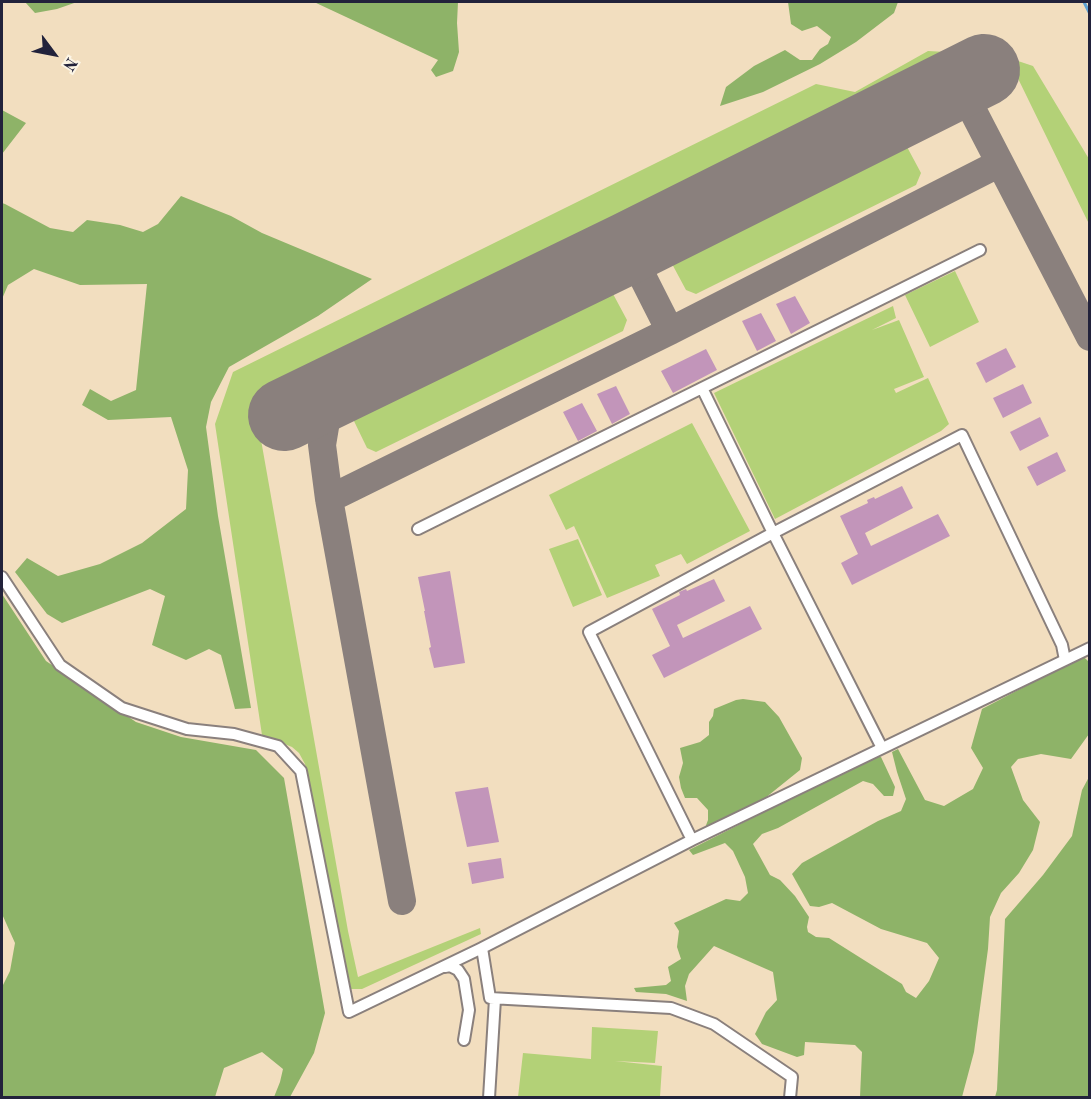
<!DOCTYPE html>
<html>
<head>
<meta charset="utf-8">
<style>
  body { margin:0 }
  #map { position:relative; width:1091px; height:1099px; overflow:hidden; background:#f2debf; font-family:"Old Standard TT",serif }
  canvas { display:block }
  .frame { position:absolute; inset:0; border:3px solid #22223b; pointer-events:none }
  .north { position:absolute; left:24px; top:24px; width:60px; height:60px; -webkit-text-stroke:4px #fcf5e5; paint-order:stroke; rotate:122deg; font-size:16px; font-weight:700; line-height:24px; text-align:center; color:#22223b }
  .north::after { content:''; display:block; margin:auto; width:21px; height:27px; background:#22223b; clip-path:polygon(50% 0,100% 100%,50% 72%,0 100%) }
</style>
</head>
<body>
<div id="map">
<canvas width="1091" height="1099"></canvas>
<div class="frame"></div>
<div class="north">N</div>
</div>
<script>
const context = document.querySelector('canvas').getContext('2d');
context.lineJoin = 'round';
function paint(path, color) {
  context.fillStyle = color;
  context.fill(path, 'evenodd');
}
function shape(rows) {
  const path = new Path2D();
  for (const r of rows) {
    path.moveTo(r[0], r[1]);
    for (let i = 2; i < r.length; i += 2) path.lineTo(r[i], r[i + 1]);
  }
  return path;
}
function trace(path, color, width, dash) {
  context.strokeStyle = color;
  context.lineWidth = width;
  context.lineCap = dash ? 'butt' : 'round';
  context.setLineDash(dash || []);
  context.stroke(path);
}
const green = shape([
  [928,51,1000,55,1033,66,1089,159,1089,224,1008,58,958,57,255,406,348,931,358,977,480,928,481,934,362,989,351,989,305,764,299,753,292,747,262,735,215,424,233,372,816,84,855,92],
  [896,142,906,145,921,173,916,185,696,294,686,290,671,262,675,251],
  [955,271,979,322,930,347,905,295],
  [603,288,612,292,627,320,623,331,376,452,367,448,353,419,359,408],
  [893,306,896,318,872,330,899,320,924,377,894,389,896,393,928,378,949,424,941,431,775,519,714,393],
  [692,423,750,531,687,564,681,554,655,565,660,576,607,598,574,526,566,530,549,495],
  [578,539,602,595,573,607,549,549],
  [592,1027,658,1031,655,1063,615,1061,662,1066,660,1097,518,1097,523,1053,591,1059]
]);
const forest = shape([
  [25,2,77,2,57,9,35,13],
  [314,2,458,2,457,23,459,52,453,71,436,77,431,70,438,60],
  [788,2,898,2,894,13,856,42,820,64,763,92,720,106,726,87,754,66,785,50,800,60,812,60,820,49,828,44,831,37,817,26,802,31,791,24],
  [2,110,26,123,2,154],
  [181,196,231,216,262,233,372,279,318,316,229,367,211,402,206,427,218,516,251,708,235,709,221,655,209,649,186,660,152,645,165,596,150,589,62,623,47,614,15,572,27,558,58,576,100,564,142,543,186,509,188,470,171,417,108,420,82,405,90,389,111,401,136,390,147,284,80,285,34,269,8,285,2,299,2,203,5,204,50,228,73,232,87,220,120,225,143,232,158,224],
  [2,594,46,661,136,722,181,737,256,750,284,778,325,1013,314,1053,290,1097,274,1097,280,1082,283,1069,262,1052,224,1068,215,1097,2,1097,2,987,10,971,15,943,2,914],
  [1083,656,1089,662,1089,734,1071,759,1041,754,1018,759,1011,767,1023,800,1040,822,1033,850,1019,873,1001,893,990,917,988,949,974,1052,962,1097,860,1097,862,1052,855,1045,805,1042,804,1055,797,1057,762,1044,755,1034,766,1012,777,1000,773,972,714,946,689,974,685,986,687,1001,666,994,636,992,634,988,666,985,671,981,668,967,681,959,677,947,679,931,674,923,726,899,740,901,748,893,745,877,733,851,725,843,693,855,689,850,873,757,881,757,895,787,893,796,884,796,873,784,863,781,778,828,762,834,753,844,770,875,780,880,795,896,809,917,807,927,808,932,816,937,829,938,902,984,906,992,916,998,929,981,939,958,927,943,881,929,832,903,819,907,810,906,792,874,802,863,878,821,901,811,906,799,897,772,892,752,898,749,925,800,944,806,973,789,983,768,971,748,982,709],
  [743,699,765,702,779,717,802,758,800,770,754,807,709,832,705,828,708,820,708,810,697,798,685,798,681,788,679,777,683,763,680,748,700,742,709,735,709,722,713,716,714,709,736,700],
  [1089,777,1089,1097,995,1097,997,1090,1005,919,1043,875,1072,836,1082,790]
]);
const stream = shape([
  [1084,2,1090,14]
]);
const taxiway = shape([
  [959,84,1090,337],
  [628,248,670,331],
  [331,391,322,445,329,499,402,901],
  [329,499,670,331,1000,163]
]);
const runway = shape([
  [284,415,628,248,984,70]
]);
const building = shape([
  [795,296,810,323,791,334,776,304],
  [761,313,776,341,757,351,742,321],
  [1006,348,1016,367,986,383,976,363],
  [706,349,717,370,673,393,661,371],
  [1023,384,1032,403,1003,418,993,398],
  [616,386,630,414,612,424,597,394],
  [582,403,597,431,578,441,563,412],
  [1040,417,1049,436,1020,451,1010,432],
  [1057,452,1066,471,1037,486,1027,467],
  [902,486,913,508,865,533,871,546,938,514,950,536,852,585,841,563,858,554,840,516,868,503,867,500,874,497,875,499],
  [450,571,465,663,434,668,429,648,431,647,424,611,425,611,418,577],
  [714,579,725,601,677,625,683,638,750,606,762,629,664,678,652,655,670,646,652,609,680,595,679,592,686,589,687,591],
  [488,787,499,842,467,847,455,792],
  [501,858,504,878,472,884,468,863]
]);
const minor = shape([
  [702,388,773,533,882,748],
  [418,529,980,250],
  [2,577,60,665,122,708,187,729,234,734,278,746,301,771,349,1012,482,948,490,998,671,1008,714,1024,792,1077,790,1098],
  [692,840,589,632,773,533,962,435,1062,645,1065,660],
  [482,948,692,840,1090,648],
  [445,967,450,966,458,970,464,979,469,1010,464,1040],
  [489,1098,495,999]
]);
paint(green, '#b3d177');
paint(forest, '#8eb368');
trace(stream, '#5ea2d3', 3);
trace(taxiway, '#8a807d', 28);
trace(runway, '#8a807d', 72);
paint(building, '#c295ba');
trace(minor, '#8a807d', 14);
trace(minor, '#fff', 10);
</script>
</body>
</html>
